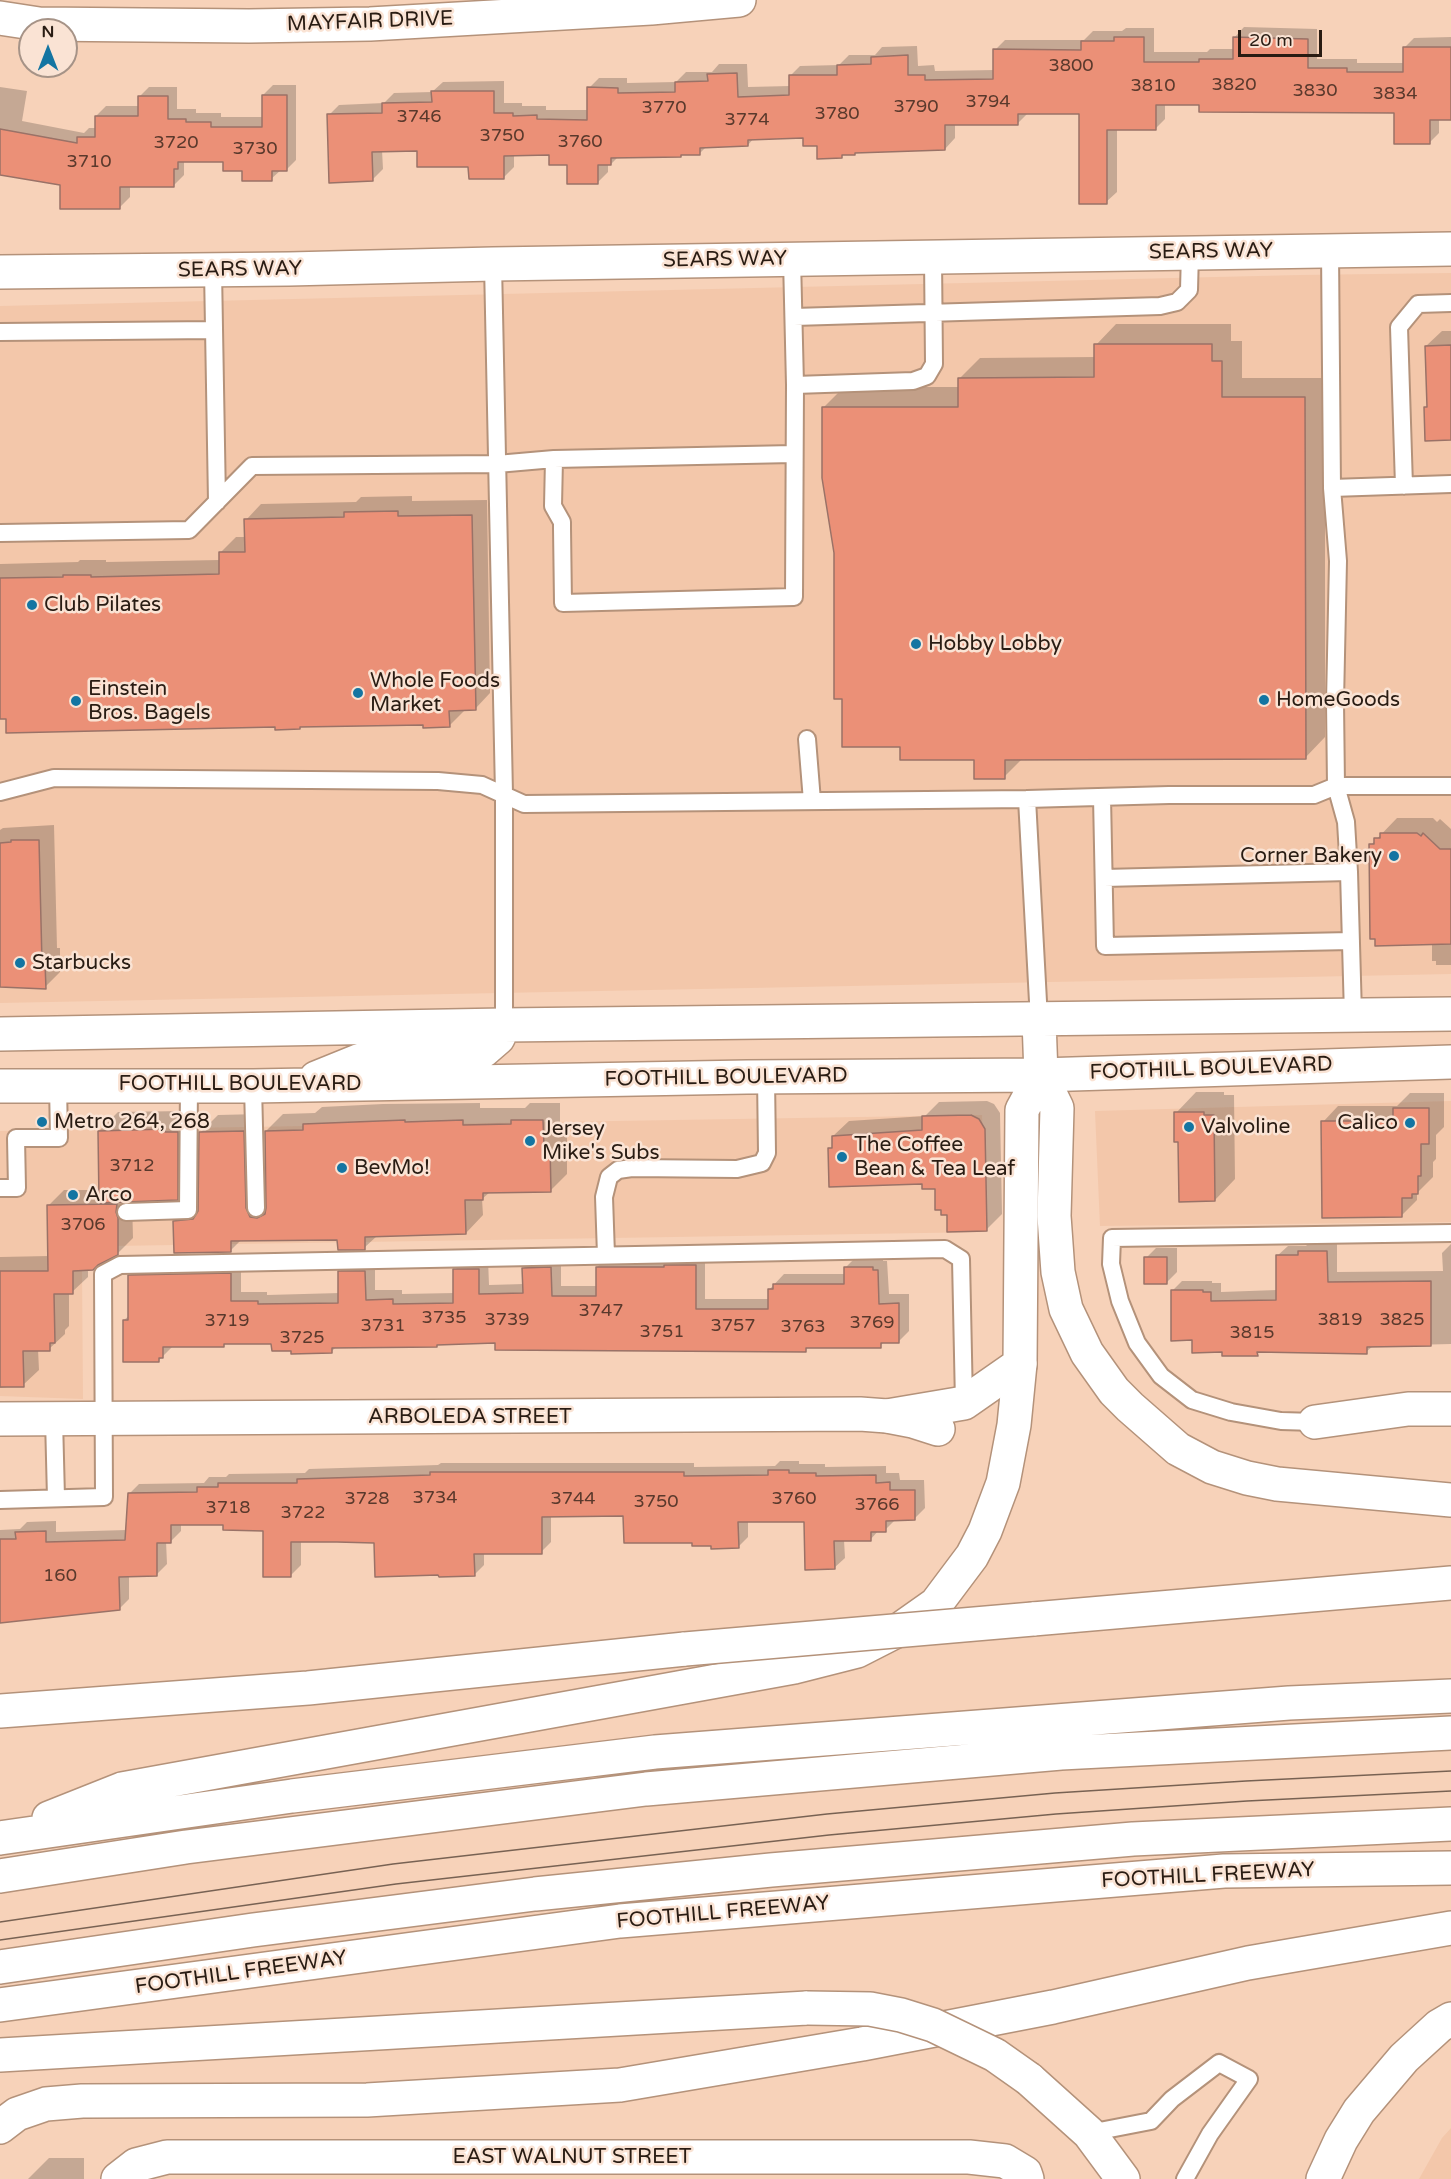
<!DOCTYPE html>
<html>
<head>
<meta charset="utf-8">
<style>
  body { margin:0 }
  #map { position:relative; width:1451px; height:2179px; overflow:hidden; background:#f7d2b9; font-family:"Varela Round",sans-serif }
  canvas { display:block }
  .north { position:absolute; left:18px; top:18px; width:60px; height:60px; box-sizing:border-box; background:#fae3d4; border:2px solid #a69387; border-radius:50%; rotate:0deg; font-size:16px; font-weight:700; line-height:24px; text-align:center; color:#291c13 }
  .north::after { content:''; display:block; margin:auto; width:21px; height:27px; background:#1475a2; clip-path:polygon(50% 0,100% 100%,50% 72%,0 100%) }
  .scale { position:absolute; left:1238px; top:30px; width:84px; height:27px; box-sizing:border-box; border:3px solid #291c13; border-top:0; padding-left:8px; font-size:18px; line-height:21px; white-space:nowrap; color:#291c13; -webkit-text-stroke:4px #fae3d4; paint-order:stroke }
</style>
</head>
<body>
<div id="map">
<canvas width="1451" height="2179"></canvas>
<div class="north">N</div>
<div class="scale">20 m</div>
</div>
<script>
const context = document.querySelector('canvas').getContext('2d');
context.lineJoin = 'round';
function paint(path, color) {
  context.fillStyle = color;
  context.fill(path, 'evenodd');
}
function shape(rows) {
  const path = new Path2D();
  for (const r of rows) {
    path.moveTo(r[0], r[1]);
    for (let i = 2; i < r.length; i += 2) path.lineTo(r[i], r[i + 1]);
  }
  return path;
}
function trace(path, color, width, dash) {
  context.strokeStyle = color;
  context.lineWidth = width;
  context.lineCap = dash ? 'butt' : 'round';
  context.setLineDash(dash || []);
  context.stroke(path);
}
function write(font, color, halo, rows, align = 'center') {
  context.font = font + ' "Varela Round",sans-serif';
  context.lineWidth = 5;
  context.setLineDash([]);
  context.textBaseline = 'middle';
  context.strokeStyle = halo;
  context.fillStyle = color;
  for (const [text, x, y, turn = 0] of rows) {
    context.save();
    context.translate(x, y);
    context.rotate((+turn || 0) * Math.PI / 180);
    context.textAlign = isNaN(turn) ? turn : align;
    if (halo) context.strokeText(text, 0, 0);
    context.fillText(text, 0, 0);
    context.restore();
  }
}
const built = shape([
  [1451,273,1451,974,0,1003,0,306,1300,275],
  [1451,1101,1451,1222,1100,1226,1095,1111],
  [982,1115,986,1232,112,1246,82,1269,83,1399,0,1396,0,1131],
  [1451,2128,1451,2179,1419,2179,1442,2138]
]);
const shadow = shape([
  [1244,27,1317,29,1317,59,1357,59,1357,63,1404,63,1404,48,1414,38,1451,37,1451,118,1439,118,1439,133,1429,143,1395,111,1165,103,1165,119,1155,129,1117,129,1117,192,1106,202,1080,112,1029,112,1018,123,955,123,955,138,945,149,856,152,844,154,841,157,804,137,754,138,748,145,707,146,700,153,618,157,611,164,608,164,608,172,598,182,551,154,514,154,514,167,504,177,419,149,382,150,383,169,372,180,329,115,339,105,384,103,394,93,432,92,443,82,504,81,504,103,522,103,522,106,546,106,546,110,588,110,589,88,599,78,627,78,627,83,676,82,686,72,712,72,719,64,747,64,748,87,790,86,790,76,800,66,839,65,849,55,875,55,882,47,917,46,918,66,934,65,935,71,995,70,995,50,1005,40,1084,40,1093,31,1122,31,1126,28,1154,28,1154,52,1207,52,1210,49,1234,49,1234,38],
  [273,85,296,85,296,160,286,170,281,170,271,179,243,170,225,160,184,160,184,175,174,185,130,185,130,197,120,207,61,184,0,173,0,87,27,91,22,121,84,133,89,128,96,128,96,116,106,106,139,106,139,97,149,87,177,87,177,109,196,109,196,113,221,113,221,117,263,117,263,95],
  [1116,324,1231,324,1231,341,1242,341,1242,378,1325,378,1325,737,1305,758,1023,758,1004,777,975,758,902,745,844,697,835,553,823,408,844,387,960,387,960,378,980,358,1096,357,1096,345],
  [1442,331,1451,331,1451,438,1425,408,1428,405,1426,346],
  [412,496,412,501,487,500,490,693,475,709,465,710,449,726,424,723,302,725,300,727,0,718,0,564,78,562,80,560,106,560,106,562,220,560,220,553,236,537,246,537,246,520,261,504,356,502,361,497],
  [1397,818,1433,818,1437,822,1440,819,1451,829,1451,965,1436,965,1436,961,1432,961,1432,943,1371,845],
  [54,825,57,948,60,948,60,972,45,987,0,987,0,830,3,828],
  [1196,1092,1224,1092,1224,1095,1234,1095,1235,1179,1215,1200,1180,1140,1176,1113],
  [1410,1093,1444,1093,1444,1127,1436,1135,1436,1159,1433,1162,1433,1177,1417,1193,1417,1200,1402,1215,1323,1122,1338,1106,1397,1106],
  [987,1101,994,1104,1000,1113,1002,1214,986,1230,948,1213,937,1188,830,1149,834,1145,833,1136,849,1121,925,1116,939,1102],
  [480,1103,480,1108,525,1108,530,1103,560,1103,560,1130,567,1130,567,1174,550,1191,490,1192,482,1199,483,1215,466,1233,378,1235,364,1248,339,1238,241,1240,230,1251,175,1222,192,1204,200,1204,201,1132,218,1115,260,1114,262,1190,268,1200,266,1131,283,1114,315,1113,322,1107,383,1104],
  [184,1111,196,1179,177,1198,132,1200,133,1238,117,1254,88,1269,88,1277,72,1292,69,1292,69,1326,65,1330,65,1334,49,1349,38,1349,39,1370,23,1385,0,1388,0,1257,49,1256,49,1205,64,1190,100,1190,99,1131,118,1112],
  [1310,1242,1337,1242,1337,1272,1443,1271,1442,1253,1451,1244,1451,1344,1373,1346,1366,1352,1261,1351,1257,1354,1224,1350,1194,1339,1172,1291,1182,1281,1212,1281,1212,1283,1221,1283,1221,1292,1277,1290,1277,1256,1288,1246,1306,1246],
  [1156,1248,1177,1248,1177,1272,1167,1282,1146,1258],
  [705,1255,705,1299,769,1299,769,1290,784,1274,845,1274,845,1268,855,1258,883,1257,883,1261,887,1261,889,1294,909,1294,909,1331,899,1341,885,1341,880,1346,809,1346,806,1350,497,1342,337,1346,331,1352,293,1349,273,1342,227,1342,223,1346,173,1346,159,1360,124,1320,130,1315,129,1276,140,1266,241,1264,241,1292,267,1292,267,1295,340,1293,339,1272,350,1262,375,1261,375,1290,402,1290,402,1294,455,1293,455,1270,465,1260,488,1259,489,1285,524,1284,524,1268,534,1258,561,1258,561,1286,597,1286,597,1267,608,1257],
  [780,1461,799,1461,799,1464,825,1464,825,1467,886,1466,886,1473,899,1473,900,1480,924,1480,925,1508,914,1519,895,1520,885,1530,879,1530,870,1540,844,1540,845,1558,834,1568,806,1520,748,1520,748,1537,738,1547,694,1542,625,1515,551,1515,551,1542,541,1552,484,1552,484,1565,474,1575,375,1541,301,1540,301,1565,291,1575,264,1529,225,1524,181,1524,181,1531,171,1541,166,1541,167,1564,157,1574,129,1575,129,1599,119,1609,0,1622,0,1530,20,1529,27,1522,56,1521,56,1532,127,1530,129,1494,139,1484,204,1483,209,1477,226,1477,229,1474,305,1473,309,1469,438,1465,441,1463,694,1463,694,1467,775,1466],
  [49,2158,84,2158,84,2179,28,2179]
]);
const building = shape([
  [1114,37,1144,37,1144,62,1199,62,1199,59,1233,59,1233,37,1308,39,1308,68,1347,68,1347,72,1403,72,1403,47,1451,47,1451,120,1430,120,1430,144,1394,144,1394,113,1199,112,1199,105,1156,105,1156,130,1107,130,1107,204,1079,204,1079,114,1018,114,1018,125,945,125,945,150,855,153,855,155,842,155,842,158,817,159,817,146,803,146,803,138,748,140,748,146,700,148,700,155,681,155,681,157,611,158,611,165,598,165,598,184,567,184,567,165,549,165,549,155,504,156,504,179,469,179,468,167,417,167,417,151,372,152,373,181,329,183,327,114,382,113,382,103,432,102,431,91,494,91,494,113,513,113,513,116,537,115,537,119,587,120,587,87,618,88,618,93,675,92,675,82,708,81,707,74,737,73,738,97,789,95,789,75,837,75,837,65,871,64,871,57,908,55,908,75,925,75,925,80,993,79,993,49,1081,50,1081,41,1114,41,1114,37],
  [262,95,287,95,287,171,272,171,272,181,242,181,242,171,223,171,223,162,178,162,178,169,174,169,174,187,120,187,120,209,60,209,60,185,0,175,0,129,77,143,77,137,95,137,95,116,138,116,138,96,168,96,168,119,186,119,186,122,211,122,211,127,262,127,262,95],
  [1094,344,1212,344,1212,361,1222,361,1222,397,1305,397,1306,759,1005,760,1005,779,974,779,974,760,900,760,900,747,842,747,842,699,834,699,834,553,822,478,822,407,958,407,958,378,1094,377,1094,344],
  [1451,345,1451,440,1425,441,1424,407,1427,407,1425,346,1451,345],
  [398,511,398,516,472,515,476,710,449,711,450,727,423,728,423,725,300,727,300,729,275,730,275,727,6,733,6,719,0,719,0,578,63,577,63,575,91,575,91,577,219,574,219,552,245,552,244,519,344,517,344,512,398,511],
  [1380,833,1417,833,1421,836,1423,833,1440,849,1451,849,1451,944,1375,946,1375,939,1370,939,1369,844,1374,844,1374,838,1380,838,1380,833],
  [11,840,39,840,42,963,45,963,46,989,0,987,0,843,11,842,11,840],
  [1393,1108,1429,1108,1429,1144,1421,1144,1421,1176,1418,1176,1418,1194,1412,1194,1412,1198,1402,1198,1402,1217,1322,1218,1321,1121,1393,1121,1393,1108],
  [1174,1112,1204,1112,1204,1115,1214,1115,1215,1201,1179,1202,1178,1142,1174,1142,1174,1112],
  [971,1115,979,1119,985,1129,987,1231,947,1232,947,1215,941,1215,941,1210,935,1210,935,1189,922,1189,922,1184,829,1187,828,1148,832,1148,832,1136,922,1130,922,1116,971,1115],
  [405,1120,405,1122,463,1120,463,1125,511,1124,511,1120,543,1120,544,1146,550,1146,551,1192,483,1193,483,1200,465,1200,466,1234,365,1237,365,1250,338,1250,337,1240,231,1241,231,1252,174,1253,173,1221,193,1219,198,1211,199,1132,244,1131,246,1208,250,1217,257,1218,265,1214,266,1208,265,1131,303,1130,303,1124,405,1120],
  [165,1129,165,1132,178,1132,178,1200,99,1203,98,1131,165,1129],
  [117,1204,116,1212,118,1218,118,1255,98,1265,93,1270,73,1271,73,1294,54,1294,55,1343,50,1343,50,1351,23,1351,24,1387,0,1387,0,1271,48,1271,47,1205,117,1204],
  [1298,1251,1327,1251,1328,1282,1431,1281,1431,1346,1367,1347,1367,1354,1257,1352,1258,1356,1222,1356,1222,1352,1192,1353,1192,1340,1171,1341,1171,1290,1203,1290,1203,1292,1211,1292,1211,1301,1276,1300,1276,1255,1298,1255,1298,1251],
  [1144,1257,1167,1257,1167,1284,1144,1284,1144,1257],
  [664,1265,696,1265,696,1309,768,1309,768,1289,773,1289,773,1284,844,1284,844,1267,873,1267,873,1270,878,1270,879,1304,899,1303,899,1343,881,1343,881,1348,806,1348,806,1352,495,1350,495,1343,437,1345,437,1347,332,1348,332,1353,291,1354,291,1351,272,1351,271,1344,224,1344,224,1347,163,1347,163,1358,159,1358,159,1362,123,1362,123,1320,128,1320,128,1275,231,1273,231,1301,258,1301,258,1304,338,1303,338,1271,365,1271,366,1300,393,1299,393,1304,453,1303,453,1269,479,1269,479,1294,523,1293,522,1268,551,1267,552,1296,596,1296,596,1267,664,1267,664,1265],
  [768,1470,789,1470,789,1473,816,1473,816,1476,876,1475,876,1483,890,1482,890,1490,915,1490,915,1520,886,1521,886,1532,871,1532,871,1541,834,1541,835,1569,805,1570,804,1522,738,1522,739,1548,711,1549,711,1546,692,1546,692,1543,624,1543,623,1516,542,1517,542,1554,474,1554,475,1576,439,1577,438,1575,375,1577,374,1543,337,1542,291,1542,291,1577,263,1577,263,1531,223,1530,223,1525,171,1525,171,1543,157,1543,157,1576,119,1577,120,1610,0,1623,0,1539,16,1539,15,1532,46,1531,46,1542,125,1540,128,1493,197,1492,197,1487,218,1487,218,1483,297,1483,297,1479,430,1475,430,1472,684,1472,684,1476,768,1475,768,1470]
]);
const lane = shape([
  [1330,250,1332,488,1338,561,1335,702,1336,786,1346,822,1349,872,1353,1015],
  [493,264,504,794,504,1025],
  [213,270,217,502],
  [794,317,1160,306,1177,302,1189,290,1190,252],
  [0,332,214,330],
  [795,385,913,381,927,376,934,364,933,257],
  [554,459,793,454],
  [1404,486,1399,327,1418,304,1451,303],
  [1332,488,1451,484],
  [0,533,189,530,252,466,497,464,554,459,553,506,562,522,562,528,563,603,794,597,795,385,792,259],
  [807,739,812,801],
  [0,792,54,778,438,781,482,785,524,804,1027,799,1169,795,1314,795,1336,786,1451,786],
  [1102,797,1105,946,1351,941],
  [1027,799,1039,1020],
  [1104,878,1349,872],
  [253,1086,256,1208],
  [0,1188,17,1188,16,1138,59,1138,58,1085],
  [126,1212,188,1210,189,1085],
  [606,1255,604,1197,609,1177,618,1170,632,1168,737,1169,762,1163,767,1153,766,1077],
  [54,1419,56,1498],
  [1315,1422,1281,1421,1231,1412,1192,1400,1161,1376,1137,1343,1120,1301,1111,1264,1112,1238,1451,1233],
  [0,1500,104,1497,103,1274,120,1265,945,1249,961,1259,964,1403],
  [1089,2133,1151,2121,1172,2099,1219,2063,1249,2079,1210,2134,1185,2179]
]);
const street = shape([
  [0,18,39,24,249,26,370,24,651,8,739,0],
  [0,272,289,269,493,264,1451,249],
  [0,1419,860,1414,887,1416,913,1421,938,1429],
  [1315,1422,1408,1409,1451,1409],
  [118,2179,136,2165,167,2157,969,2157,1005,2161,1025,2173,1027,2179]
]);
const primary = shape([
  [0,1034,504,1025,1451,1014],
  [316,1078,358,1061,378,1056,455,1055,483,1051,498,1038,504,1025],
  [0,1086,253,1086,747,1077,1041,1075,1451,1062],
  [887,1416,964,1403,1020,1364,1022,1110,1041,1075,1039,1020]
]);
const highway = shape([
  [1041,1075,1057,1108,1054,1216,1058,1272,1066,1309,1087,1353,1114,1391,1130,1407,1178,1449,1212,1467,1247,1478,1277,1484,1451,1500],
  [1033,1619,1451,1583],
  [0,1711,308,1688,685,1649],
  [49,1818,122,1789,794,1667,857,1651,902,1628,936,1604,972,1556,985,1531,1003,1483,1014,1425,1020,1364],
  [0,1838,292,1796,655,1752,1289,1703,1451,1696],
  [0,1876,186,1847,646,1789,1061,1753,1451,1733],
  [0,1967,253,1930,535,1894,771,1870,1133,1839,1451,1824],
  [0,2005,620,1921,1224,1871,1451,1868],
  [0,2055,807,2008],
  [1029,2079,1089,2133,1123,2179],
  [0,2127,17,2114,46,2104,82,2101,367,2100,620,2085,862,2044,1053,2007,1248,1963,1451,1928],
  [1323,2179,1341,2140,1359,2111,1404,2058,1439,2026,1451,2019]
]);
const tram = shape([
  [0,1922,393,1864,827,1814,1055,1793,1246,1781,1451,1771],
  [0,1940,396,1884,829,1835,1056,1814,1247,1801,1451,1791]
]);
const highwayBridge = shape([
  [685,1649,1033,1619],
  [807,2008,870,2009,901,2015,933,2025,995,2055,1029,2079]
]);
const markers = [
  [32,605,6,"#1475a2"],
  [916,644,6,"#1475a2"],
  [358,693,6,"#1475a2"],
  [1264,700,6,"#1475a2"],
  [76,701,6,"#1475a2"],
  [1394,856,6,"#1475a2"],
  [20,963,6,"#1475a2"],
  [42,1122,6,"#1475a2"],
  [1410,1123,6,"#1475a2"],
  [1189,1127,6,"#1475a2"],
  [530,1141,6,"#1475a2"],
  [842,1157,6,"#1475a2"],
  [342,1168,6,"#1475a2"],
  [73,1195,6,"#1475a2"]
];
const numberNames = [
  ["3800",1071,66],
  ["3820",1234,85],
  ["3810",1153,86],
  ["3830",1315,91],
  ["3834",1395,94],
  ["3794",988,102],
  ["3790",916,107],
  ["3770",664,108],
  ["3780",837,114],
  ["3746",419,117],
  ["3774",747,120],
  ["3750",502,136],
  ["3760",580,142],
  ["3720",176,143],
  ["3730",255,149],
  ["3710",89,162],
  ["3712",132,1166],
  ["3706",83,1225],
  ["3747",601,1311],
  ["3735",444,1318],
  ["3739",507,1320],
  ["3819",1340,1320],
  ["3825",1402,1320],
  ["3719",227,1321],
  ["3769",872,1323],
  ["3731",383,1326],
  ["3757",733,1326],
  ["3763",803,1327],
  ["3751",662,1332],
  ["3815",1252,1333],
  ["3725",302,1338],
  ["3734",435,1498],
  ["3728",367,1499],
  ["3744",573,1499],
  ["3760",794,1499],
  ["3750",656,1502],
  ["3766",877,1505],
  ["3718",228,1508],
  ["3722",303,1513],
  ["160",60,1576]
];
const streetNames = [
  ["MAYFAIR DRIVE",370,22,-2],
  ["SEARS WAY",1211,252,-1],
  ["SEARS WAY",725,260,-1],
  ["SEARS WAY",240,270,-1],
  ["FOOTHILL BOULEVARD",1211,1069,-2],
  ["FOOTHILL BOULEVARD",726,1078,-1],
  ["FOOTHILL BOULEVARD",240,1084],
  ["ARBOLEDA STREET",470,1417],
  ["FOOTHILL FREEWAY",1208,1876,-3],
  ["FOOTHILL FREEWAY",723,1913,-5],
  ["FOOTHILL FREEWAY",241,1973,-8],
  ["EAST WALNUT STREET",572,2157]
];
const poiNames = [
  ["Club Pilates",44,605],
  ["Hobby Lobby",928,644],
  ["Whole Foods",370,681],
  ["Market",370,705],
  ["Einstein",88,689],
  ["Bros. Bagels",88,713],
  ["HomeGoods",1276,700],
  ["Corner Bakery",1382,856,"right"],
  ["Starbucks",32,963],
  ["Metro 264, 268",54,1122],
  ["Calico",1398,1123,"right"],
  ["Valvoline",1201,1127],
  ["Jersey",542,1129],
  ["Mike's Subs",542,1153],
  ["The Coffee",854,1145],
  ["Bean & Tea Leaf",854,1169],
  ["BevMo!",354,1168],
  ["Arco",85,1195]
];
paint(built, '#f3c7aa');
paint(shadow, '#0003');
paint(building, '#eb9077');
trace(building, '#9a7267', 1.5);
trace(lane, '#b4927a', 20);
trace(street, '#b4927a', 36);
trace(primary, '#b4927a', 36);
trace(highway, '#b4927a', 36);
trace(lane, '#fff', 16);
trace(street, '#fff', 33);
trace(primary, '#fff', 33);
trace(highway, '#fff', 33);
trace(tram, '#786253', 1.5);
trace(highwayBridge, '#b4927a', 36, []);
trace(highwayBridge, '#fff', 33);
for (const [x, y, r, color] of markers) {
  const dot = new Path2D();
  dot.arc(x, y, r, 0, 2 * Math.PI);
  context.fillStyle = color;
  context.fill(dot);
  trace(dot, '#fae3d4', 2);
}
write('18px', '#5a392c', null, numberNames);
write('21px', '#291c13', '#fae3d4', streetNames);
write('21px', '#291c13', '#fae3d4', poiNames, 'left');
</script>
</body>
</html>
